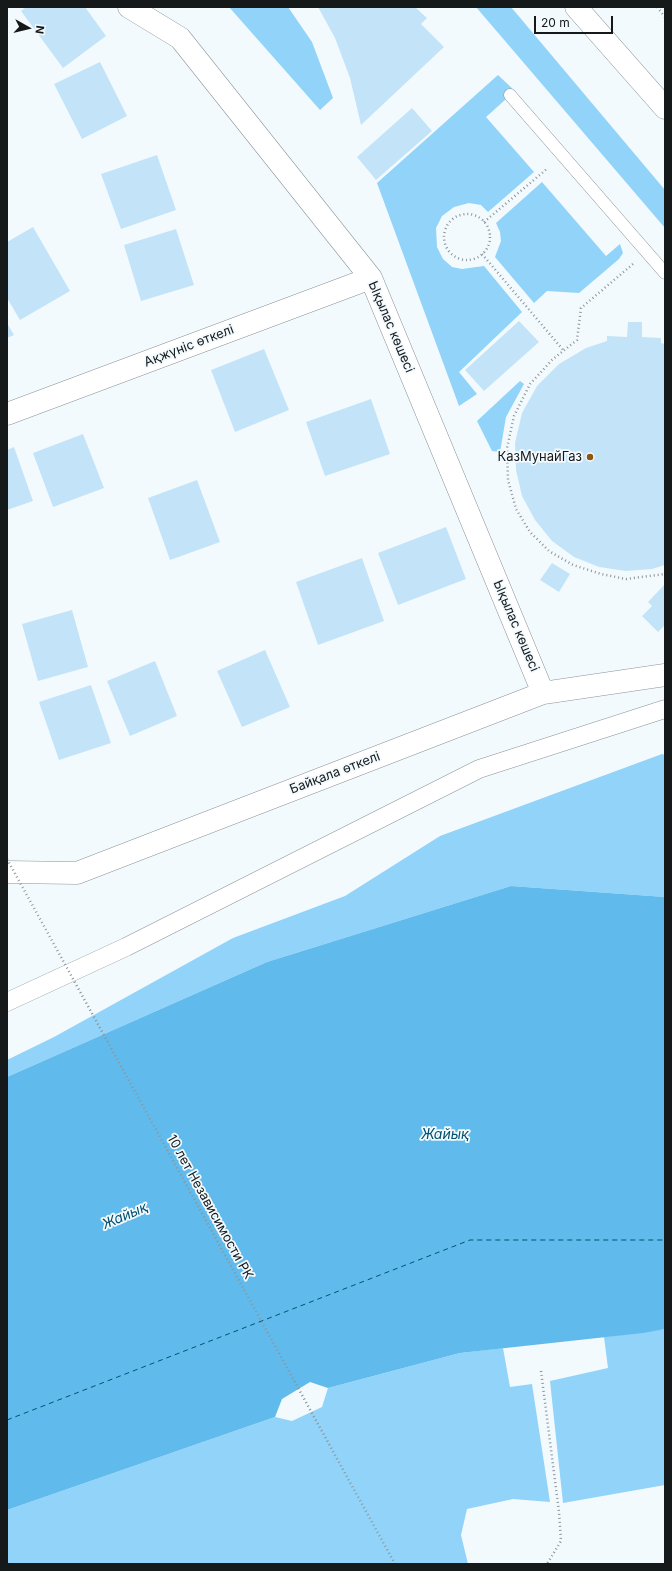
<!DOCTYPE html>
<html>
<head>
<meta charset="utf-8">
<style>
  body { margin:0 }
  #map { position:relative; width:672px; height:1571px; overflow:hidden; background:#f2fafe; font-family:Inter,sans-serif }
  canvas { display:block }
  .frame { position:absolute; inset:0; border:8px solid #16191a; pointer-events:none }
  .north { position:absolute; left:8px; top:8px; width:40px; height:40px; -webkit-text-stroke:3px #f2fafe; paint-order:stroke; rotate:98deg; font-size:11px; font-weight:700; line-height:16px; text-align:center; color:#16191a }
  .north::after { content:''; display:block; margin:auto; width:14px; height:18px; background:#16191a; clip-path:polygon(50% 0,100% 100%,50% 72%,0 100%) }
  .scale { position:absolute; left:534px; top:16px; width:79px; height:18px; box-sizing:border-box; border:2px solid #16191a; border-top:0; padding-left:5px; font-size:12px; line-height:14px; white-space:nowrap; color:#16191a; -webkit-text-stroke:3px #f2fafe; paint-order:stroke }
</style>
</head>
<body>
<div id="map">
<canvas width="672" height="1571"></canvas>
<div class="frame"></div>
<div class="north">N</div>
<div class="scale">20 m</div>
</div>
<script>
const context = document.querySelector('canvas').getContext('2d');
context.lineJoin = 'round';
function paint(path, color) {
  context.fillStyle = color;
  context.fill(path, 'evenodd');
}
function shape(rows) {
  const path = new Path2D();
  for (const r of rows) {
    if (r.length === 3) {
      path.moveTo(r[0] + r[2], r[1]);
      path.arc(r[0], r[1], r[2], 0, 2 * Math.PI);
      continue;
    }
    path.moveTo(r[0], r[1]);
    for (let i = 2; i < r.length; i += 2) path.lineTo(r[i], r[i + 1]);
  }
  return path;
}
function trace(path, color, width, dash) {
  context.strokeStyle = color;
  context.lineWidth = width;
  context.lineCap = dash ? 'butt' : 'round';
  context.setLineDash(dash || []);
  context.stroke(path);
}
function write(font, color, halo, rows, align = 'center') {
  context.font = font + ' Inter,sans-serif';
  context.lineWidth = 3.5;
  context.setLineDash([]);
  context.textBaseline = 'middle';
  context.strokeStyle = halo;
  context.fillStyle = color;
  for (const [text, x, y, turn = 0] of rows) {
    context.save();
    context.translate(x, y);
    context.rotate((+turn || 0) * Math.PI / 180);
    context.textAlign = isNaN(turn) ? turn : align;
    if (halo) context.strokeText(text, 0, 0);
    context.fillText(text, 0, 0);
    context.restore();
  }
}
const green = shape([
  [229,7,288,7,312,42,333,98,320,110],
  [476,7,511,7,665,190,665,228],
  [498,75,515,91,486,117,534,172,488,212,481,205,469,203,454,207,442,216,436,228,437,247,443,259,452,267,462,269,484,266,522,312,459,372,477,394,459,406,377,183],
  [542,182,606,256,620,244,623,253,619,259,579,293,547,291,534,303,495,257,501,241,500,232,496,223],
  [520,381,524,384,506,417,500,452,492,451,477,421],
  [662,754,665,755,665,897,511,886,267,962,7,1077,7,1060,54,1037,233,938,345,896,440,836],
  [665,1329,665,1485,563,1503,550,1381,608,1368,604,1337],
  [503,1348,510,1387,532,1384,550,1502,513,1499,467,1509,461,1535,468,1564,7,1564,7,1510,275,1417,292,1421,322,1407,328,1388,460,1353]
]);
const water = shape([
  [511,886,665,897,665,1329,643,1333,460,1353,328,1388,310,1382,282,1399,275,1417,7,1510,7,1077,267,962]
]);
const ferry = shape([
  [7,1420,470,1240,665,1240]
]);
const building = shape([
  [26,7,85,7,106,36,63,68,21,11],
  [318,7,415,7,427,18,421,24,444,47,361,125,350,78,335,38],
  [100,62,127,116,82,139,54,84],
  [412,108,432,131,376,180,357,157],
  [157,155,176,210,121,229,101,174],
  [33,227,70,291,20,320,7,298,7,242],
  [176,229,194,285,141,301,124,245],
  [519,321,539,342,484,391,465,370],
  [628,322,642,322,642,337,661,338,661,343,665,344,665,565,652,569,626,571,599,567,574,557,552,541,535,520,522,496,516,470,515,443,522,413,537,386,559,364,586,348,607,341,607,336,627,337],
  [7,323,14,335,7,338],
  [264,349,289,410,235,432,211,370],
  [371,399,390,454,325,476,306,422],
  [83,434,104,488,53,507,33,453],
  [14,447,33,501,7,510,7,450],
  [197,480,220,542,170,560,148,498],
  [446,527,466,579,398,605,378,553],
  [362,558,384,621,318,645,296,582],
  [552,563,570,574,559,592,540,580],
  [665,584,665,625,658,632,642,616,652,606,648,602],
  [72,610,88,667,38,681,22,624],
  [265,650,290,707,242,727,217,671],
  [155,661,177,716,130,736,107,681],
  [91,685,111,743,59,760,39,702]
]);
const path = shape([
  [657,7,665,17],
  [467,237,23],
  [484,222,548,168],
  [482,254,564,351],
  [633,264,581,308,577,340,552,360,530,384,514,416,507,448,508,480,516,509,530,532,549,551,573,565,601,574,626,579,665,574],
  [541,1371,559,1512,561,1541,547,1564]
]);
const service = shape([
  [510,95,665,273]
]);
const pedestrian = shape([
  [7,1002,126,947,479,769,665,709]
]);
const minor = shape([
  [129,7,180,38,371,278,543,693],
  [576,7,665,108],
  [7,414,371,278],
  [7,872,77,873,543,693,665,675]
]);
const pathBridge = shape([
  [7,859,395,1564]
]);
const markers = [
  [590,457,4,"#8f5512"]
];
const streetNames = [
  ["Ықылас көшесі",391,327,67],
  ["Ақжүніс өткелі",189,346,-21],
  ["Ықылас көшесі",516,626,67],
  ["Байқала өткелі",335,773,-21],
  ["10 лет Независимости РК",210,1207,61]
];
const poiNames = [
  ["КазМунайГаз",582,457]
];
const waterNames = [
  ["Жайық",445,1135],
  ["Жайық",125,1216,-23]
];
paint(green, '#91d3f9');
paint(water, '#60baeb');
trace(ferry, '#055172', 1, [5, 4]);
paint(building, '#c3e4f8');
trace(service, '#8c9397', 13);
trace(pedestrian, '#8c9397', 19);
trace(minor, '#8c9397', 23);
trace(path, '#8e9497', 2.5, [1, 3]);
trace(service, '#fff', 12);
trace(pedestrian, '#fff', 18);
trace(minor, '#fff', 22);
trace(pathBridge, '#8e9497', 2.5, [1, 3]);
for (const [x, y, r, color] of markers) {
  const dot = new Path2D();
  dot.arc(x, y, r, 0, 2 * Math.PI);
  context.fillStyle = color;
  context.fill(dot);
  trace(dot, '#f2fafe', 1.5);
}
write('13px', '#16191a', '#f2fafe', streetNames);
write('13px', '#16191a', '#f2fafe', poiNames, 'right');
write('italic 14px', '#055172', '#f2fafe', waterNames);
</script>
</body>
</html>
